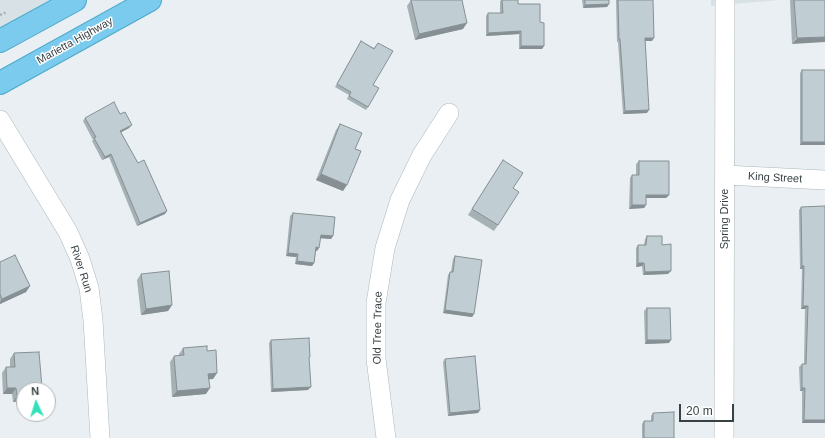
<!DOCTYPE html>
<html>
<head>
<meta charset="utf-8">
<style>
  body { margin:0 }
  #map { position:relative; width:825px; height:438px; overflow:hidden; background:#e9eff2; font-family:Helvetica,sans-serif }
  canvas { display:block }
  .north { position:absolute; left:16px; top:382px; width:40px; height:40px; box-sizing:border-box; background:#fff; border:1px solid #afb3b5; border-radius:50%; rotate:356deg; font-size:11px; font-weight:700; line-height:16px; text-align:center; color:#384245 }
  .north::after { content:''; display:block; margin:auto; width:14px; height:18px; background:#32e1ba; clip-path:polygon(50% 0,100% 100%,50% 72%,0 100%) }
  .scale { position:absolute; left:679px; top:404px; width:55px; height:18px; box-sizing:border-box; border:2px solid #384245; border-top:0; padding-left:5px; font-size:12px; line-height:14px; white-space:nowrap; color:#384245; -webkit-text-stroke:3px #fff; paint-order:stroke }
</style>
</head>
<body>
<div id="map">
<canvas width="825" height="438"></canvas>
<div class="north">N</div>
<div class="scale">20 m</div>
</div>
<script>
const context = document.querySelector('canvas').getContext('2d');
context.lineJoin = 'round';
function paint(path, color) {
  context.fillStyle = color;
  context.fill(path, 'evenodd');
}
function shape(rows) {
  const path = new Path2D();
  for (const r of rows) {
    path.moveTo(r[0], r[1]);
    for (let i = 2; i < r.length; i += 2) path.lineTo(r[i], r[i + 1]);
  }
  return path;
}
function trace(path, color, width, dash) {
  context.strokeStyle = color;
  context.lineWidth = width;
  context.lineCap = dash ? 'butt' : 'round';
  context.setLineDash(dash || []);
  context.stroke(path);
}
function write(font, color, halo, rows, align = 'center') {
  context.font = font + ' Helvetica,sans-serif';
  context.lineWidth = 3;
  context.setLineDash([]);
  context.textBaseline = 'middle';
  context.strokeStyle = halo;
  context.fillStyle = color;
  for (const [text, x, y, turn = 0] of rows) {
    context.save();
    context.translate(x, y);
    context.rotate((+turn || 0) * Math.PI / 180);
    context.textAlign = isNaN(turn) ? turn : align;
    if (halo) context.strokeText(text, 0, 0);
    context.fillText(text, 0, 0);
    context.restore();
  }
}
const residential = shape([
  [0,0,86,0,0,28],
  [711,0,779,0,711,6]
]);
const path = shape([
  [0,15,7,12]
]);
const street = shape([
  [0,120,68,232,80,259,89,288,93,320,100,438],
  [725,175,825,180],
  [386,438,376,359,376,303,385,248,400,200,422,155,449,113],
  [724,438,725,0]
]);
const highway = shape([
  [0,41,75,0],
  [0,83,150,0]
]);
const wall = shape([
  [411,0,463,29,415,40,407,6],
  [501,0,518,0,518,4,540,22,544,46,542,49,519,49,519,34,486,36,486,16,488,13,500,13,500,2],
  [582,0,609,0,609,4,607,7,583,8],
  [616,0,653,0,652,41,645,41,647,113,623,114,618,42,617,42],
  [790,0,825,0,792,44],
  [361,41,374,48,378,43,373,85,368,107,366,110,347,99,349,95,335,87],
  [802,70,825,145,800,145,800,73],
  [120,114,129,128,121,132,165,214,137,226,109,157,102,160,92,141,93,140,83,121,85,118],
  [340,124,355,149,343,191,316,180,336,130],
  [503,160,498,225,494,231,468,215],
  [639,161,669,195,666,198,646,198,646,205,644,208,629,209,630,178,632,175,636,175,636,164],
  [801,207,825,423,802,423,802,391,800,391,799,367,802,364,804,364,805,309,801,309,802,269,800,269,799,210],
  [293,213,333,236,331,239,320,238,317,251,316,251,314,263,312,266,295,264,296,257,286,256,290,216],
  [647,236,662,245,668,274,643,275,642,266,636,267,636,248,638,245,644,245,645,239],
  [455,256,474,314,472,317,443,313,448,275,450,272,451,272,453,259],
  [0,262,30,286,26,292,0,304],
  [141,274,172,305,168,311,141,315,137,280],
  [647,308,669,343,645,344,644,311],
  [271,340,309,359,308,390,271,392,269,343],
  [183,348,207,351,217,373,213,379,209,379,206,394,172,397,170,362,174,356,179,355,179,354],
  [14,353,42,388,13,402,12,394,3,394,2,373,6,367,10,367,10,359],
  [445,359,480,410,478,413,448,416,443,362],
  [653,413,674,438,642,438,642,424,644,421,651,421,651,416]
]);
const shadedWall = shape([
  [609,4,607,7,583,8,585,5],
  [467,23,463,29,415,40,419,34],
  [521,31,519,34,486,36,488,33],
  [825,37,825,42,792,44,797,38],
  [645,38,654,38,652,41,643,41],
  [521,46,544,46,542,49,519,49],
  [649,110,647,113,623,114,625,111],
  [132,125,129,128,118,134,120,131],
  [802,142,825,142,825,145,800,145],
  [111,154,109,157,102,160,105,157],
  [321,174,347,185,343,191,316,180],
  [646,195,669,195,666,198,644,198],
  [632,205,646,205,644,208,629,209],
  [167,211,165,214,137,226,140,223],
  [321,235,333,236,331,239,318,238],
  [316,247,319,248,317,251,314,250],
  [288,253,298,254,296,257,286,256],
  [297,261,314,263,312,266,295,264],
  [638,263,644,263,642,266,636,267],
  [802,266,804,266,802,269,800,269],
  [671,271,668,274,643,275,645,272],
  [30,286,26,292,0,304,0,302,2,299],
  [172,305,168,311,141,315,146,309],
  [803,306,808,306,805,309,801,309],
  [445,310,474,314,472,317,443,313],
  [647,340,671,340,669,343,645,344],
  [217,373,213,379,204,380,208,374],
  [311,387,308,390,271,392,273,389],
  [7,388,16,388,12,394,3,394],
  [210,388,206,394,172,397,177,391],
  [802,388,805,388,802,391,800,391],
  [24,395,24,401,13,402,17,396],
  [480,410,478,413,448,416,450,413],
  [804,420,825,420,825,423,802,423]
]);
const building = shape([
  [411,0,462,0,467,23,419,34,411,0],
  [502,0,518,0,518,4,540,4,540,22,544,23,544,46,521,46,521,31,488,33,488,13,503,13,502,0],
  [585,0,609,0,609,4,585,5,585,0],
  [618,0,653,0,654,38,645,38,649,110,625,111,620,39,619,39,618,0],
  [794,0,825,0,825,37,797,38,794,0],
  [361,41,374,49,378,43,393,51,373,85,379,88,368,107,349,96,351,92,337,84,361,41],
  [802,70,825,70,825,142,802,142,802,70],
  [114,102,120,114,125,112,132,125,120,131,138,163,144,160,167,211,140,223,111,154,105,157,94,138,96,137,85,118,114,102],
  [340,124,362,133,355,149,361,151,347,185,321,174,340,124],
  [503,160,523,173,513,188,519,192,498,225,472,209,503,160],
  [639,161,669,161,669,195,646,195,646,205,632,205,632,175,639,175,639,161],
  [825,206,825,420,804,420,805,388,802,388,802,364,806,364,808,306,803,306,804,266,802,266,801,207,825,206],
  [293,213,335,217,333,236,321,235,319,248,316,247,314,263,297,261,298,254,288,253,293,213],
  [647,236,662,236,662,245,671,244,671,271,645,272,644,263,638,263,638,245,646,245,647,236],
  [15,255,30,286,2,299,0,294,0,262,15,255],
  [455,256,482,260,474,314,445,310,450,272,453,272,455,256],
  [169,271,172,305,146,309,141,274,169,271],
  [647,308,670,308,671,340,647,340,647,308],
  [309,338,310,357,309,357,311,387,273,389,271,340,309,338],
  [207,346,207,351,216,350,217,373,208,374,210,388,177,391,174,356,184,355,183,348,207,346],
  [39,352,42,388,38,388,38,390,24,390,24,395,17,396,16,388,7,388,6,367,15,367,14,353,39,352],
  [475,356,480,410,450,413,445,359,475,356],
  [674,412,674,438,644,438,644,421,653,421,653,413,674,412]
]);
const streetNames = [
  ["Marietta Highway",75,41,-29],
  ["King Street",775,178,3],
  ["Spring Drive",725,219,-90],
  ["River Run",81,269,72],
  ["Old Tree Trace",378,328,-89]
];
paint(residential, '#d8e1e6');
trace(street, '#adb8bd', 20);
trace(highway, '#4ba9cb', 24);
trace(path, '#a0b5bd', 2.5, [2, 2]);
trace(street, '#fff', 19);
trace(highway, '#7acbed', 22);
paint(wall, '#a5b1b5');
paint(shadedWall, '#869094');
paint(building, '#c0ced3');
trace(building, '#869094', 1);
write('11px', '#384245', '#fff', streetNames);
</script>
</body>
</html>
